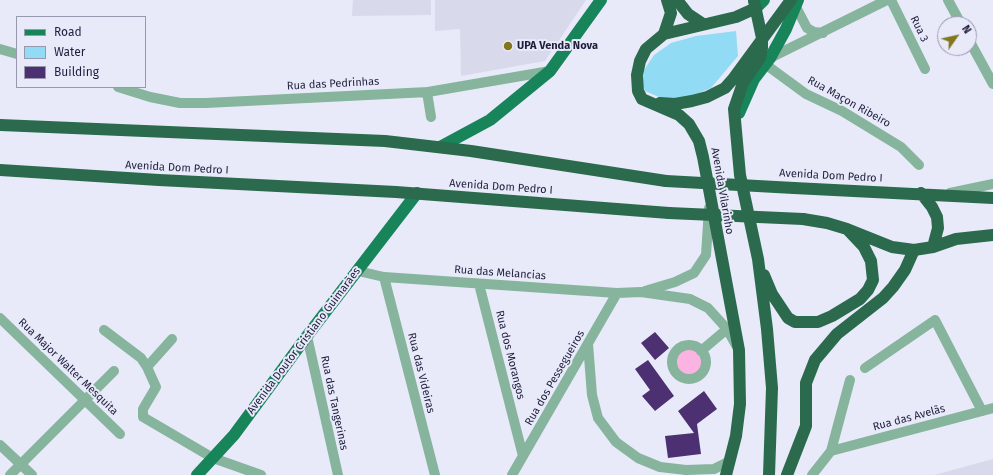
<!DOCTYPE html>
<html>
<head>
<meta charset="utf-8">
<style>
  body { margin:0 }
  #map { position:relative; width:993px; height:475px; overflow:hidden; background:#e8eafa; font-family:"Fira Sans",sans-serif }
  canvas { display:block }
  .legend { position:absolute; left:16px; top:16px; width:130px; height:72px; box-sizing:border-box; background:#e8eafa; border:1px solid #9899ae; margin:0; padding:5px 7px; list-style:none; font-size:12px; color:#1f1f3d }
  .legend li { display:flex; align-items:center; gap:8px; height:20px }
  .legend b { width:20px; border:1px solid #9899ae }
  .north { position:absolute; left:937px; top:16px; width:40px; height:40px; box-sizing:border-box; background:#e8eafa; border:1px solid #9899ae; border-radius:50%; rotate:56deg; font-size:11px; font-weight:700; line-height:16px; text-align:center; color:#1f1f3d }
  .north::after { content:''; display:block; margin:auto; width:14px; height:18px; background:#84771b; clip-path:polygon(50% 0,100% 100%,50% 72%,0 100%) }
</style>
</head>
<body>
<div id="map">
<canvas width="993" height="475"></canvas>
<ul class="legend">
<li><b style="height:5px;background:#18845a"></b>Road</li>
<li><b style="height:11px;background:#92dbf4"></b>Water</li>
<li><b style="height:11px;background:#4d3072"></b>Building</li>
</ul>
<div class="north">N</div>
</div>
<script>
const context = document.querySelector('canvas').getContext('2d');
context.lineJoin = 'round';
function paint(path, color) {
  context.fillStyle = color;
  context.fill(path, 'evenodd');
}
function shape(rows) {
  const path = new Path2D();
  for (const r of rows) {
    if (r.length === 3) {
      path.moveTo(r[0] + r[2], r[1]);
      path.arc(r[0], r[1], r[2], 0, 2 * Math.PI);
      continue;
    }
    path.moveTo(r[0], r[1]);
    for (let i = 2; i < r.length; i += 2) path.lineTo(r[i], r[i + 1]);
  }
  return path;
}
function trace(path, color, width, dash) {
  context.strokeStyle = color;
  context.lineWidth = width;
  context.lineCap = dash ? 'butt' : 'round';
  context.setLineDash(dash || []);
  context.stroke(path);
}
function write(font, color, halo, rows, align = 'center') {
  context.font = font + ' "Fira Sans",sans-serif';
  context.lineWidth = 4;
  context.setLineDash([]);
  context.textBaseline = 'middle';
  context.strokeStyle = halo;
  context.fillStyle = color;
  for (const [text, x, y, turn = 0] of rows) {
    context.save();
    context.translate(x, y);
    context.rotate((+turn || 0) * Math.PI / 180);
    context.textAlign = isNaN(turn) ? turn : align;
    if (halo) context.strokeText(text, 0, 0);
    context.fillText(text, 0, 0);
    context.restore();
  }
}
const built = shape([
  [353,0,431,0,431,15,352,16],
  [435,0,586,0,545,61,461,76,460,29,435,31],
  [993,459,993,475,934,475]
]);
const green = shape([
  [689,362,13]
]);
const water = shape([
  [736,31,738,56,711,88,686,98,666,100,645,91,643,84,644,70,654,55,671,43,696,36]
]);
const building = shape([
  [655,332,669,348,655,360,641,343],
  [648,360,674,396,655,411,642,396,650,390,635,369],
  [704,391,717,409,697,424,701,454,668,458,665,436,694,433,678,411]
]);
const minor = shape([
  [891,0,925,69],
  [948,0,961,24],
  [796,7,807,28,814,32,823,33],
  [969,40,993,84],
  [0,49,17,54],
  [770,58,887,0],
  [765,64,806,94,842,111,901,147,919,165],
  [118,87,150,97,180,103,206,103,428,92,550,71],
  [427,92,431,117],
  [950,193,993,184],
  [358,271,384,277,617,293,641,292,690,299,708,308,727,329,736,345],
  [384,277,435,475],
  [479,284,523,456],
  [645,291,675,282,694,273,706,255,709,208],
  [0,318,120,434],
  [104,330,141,358,147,367,156,387,143,409,143,417,213,458,261,475],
  [307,336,338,475],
  [588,344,592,395,598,418,616,442,638,458,660,467,686,470,714,469,730,461],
  [689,362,17],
  [701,351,727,329],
  [147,367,172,339],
  [865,368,935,320,982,411],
  [0,445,32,475],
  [831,451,993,408],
  [10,475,114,371],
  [512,475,617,293],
  [812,475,831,451,850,380]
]);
const major = shape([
  [756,8,764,0],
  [739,113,754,79,770,58,786,29,798,0],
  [440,147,490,120,550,71,601,0],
  [197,475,234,435,307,336,417,193]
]);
const highway = shape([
  [677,0,688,14,703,24],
  [754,1,762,38,762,48,760,58,743,83,734,109,740,175,758,259,767,329,772,388,769,475],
  [664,34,671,13,667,0],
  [660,103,675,104,692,101,707,97,725,88,733,79,791,0],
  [0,125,385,141,471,151,666,181],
  [0,170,159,180,396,192,669,213],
  [794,188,993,198],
  [921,193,932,207,937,217,938,228,933,247],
  [803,219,827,223,847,229,892,247,914,250,933,247,956,239,993,235],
  [764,275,772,294,788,318,795,322,818,322,832,316,860,299,868,290,873,280,871,261,864,247,847,229],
  [726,475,736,436,740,404,739,350,703,157,699,141,689,124,679,115,642,99,638,91,637,75,640,61,646,49,664,34,736,17,756,8],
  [787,475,806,426,806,383,815,360,837,334,883,298,893,287,905,270,914,250]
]);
const highwayBridge = shape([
  [666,181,794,188],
  [669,213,803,219]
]);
const markers = [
  [508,46,5,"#84771b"]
];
const streetNames = [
  ["Rua 3",919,29,64],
  ["Rua das Pedrinhas",333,84,-3],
  ["Rua Maçon Ribeiro",849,102,29],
  ["Avenida Dom Pedro I",177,168,3],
  ["Avenida Dom Pedro I",831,176,3],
  ["Avenida Dom Pedro I",501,187,4],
  ["Avenida Vilarinho",722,191,80],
  ["Rua das Melancias",500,273,4],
  ["Avenida Doutor Cristiano Guimarães",304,341,-53],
  ["Rua dos Morangos",510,355,76],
  ["Rua Major Walter Mesquita",68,367,44],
  ["Rua das Videiras",421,373,76],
  ["Rua dos Pessegueiros",555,378,-60],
  ["Rua das Tangerinas",334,403,78],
  ["Rua das Avelãs",909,418,-15]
];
const poiNames = [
  ["UPA Venda Nova",517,46]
];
paint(built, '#d8daeb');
paint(green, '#fbb3e1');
paint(water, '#92dbf4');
paint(building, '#4d3072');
trace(minor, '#86b49c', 10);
trace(major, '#18845a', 12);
trace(highway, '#2b6a4d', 12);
trace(highwayBridge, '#2b6a4d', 12);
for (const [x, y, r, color] of markers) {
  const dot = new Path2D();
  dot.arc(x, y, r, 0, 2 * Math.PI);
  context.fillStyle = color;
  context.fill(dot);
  trace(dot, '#e8eafa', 1.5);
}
write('11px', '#1f1f3d', '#e8eafa', streetNames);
write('bold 11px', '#1f1f3d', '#e8eafa', poiNames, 'left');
</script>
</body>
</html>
